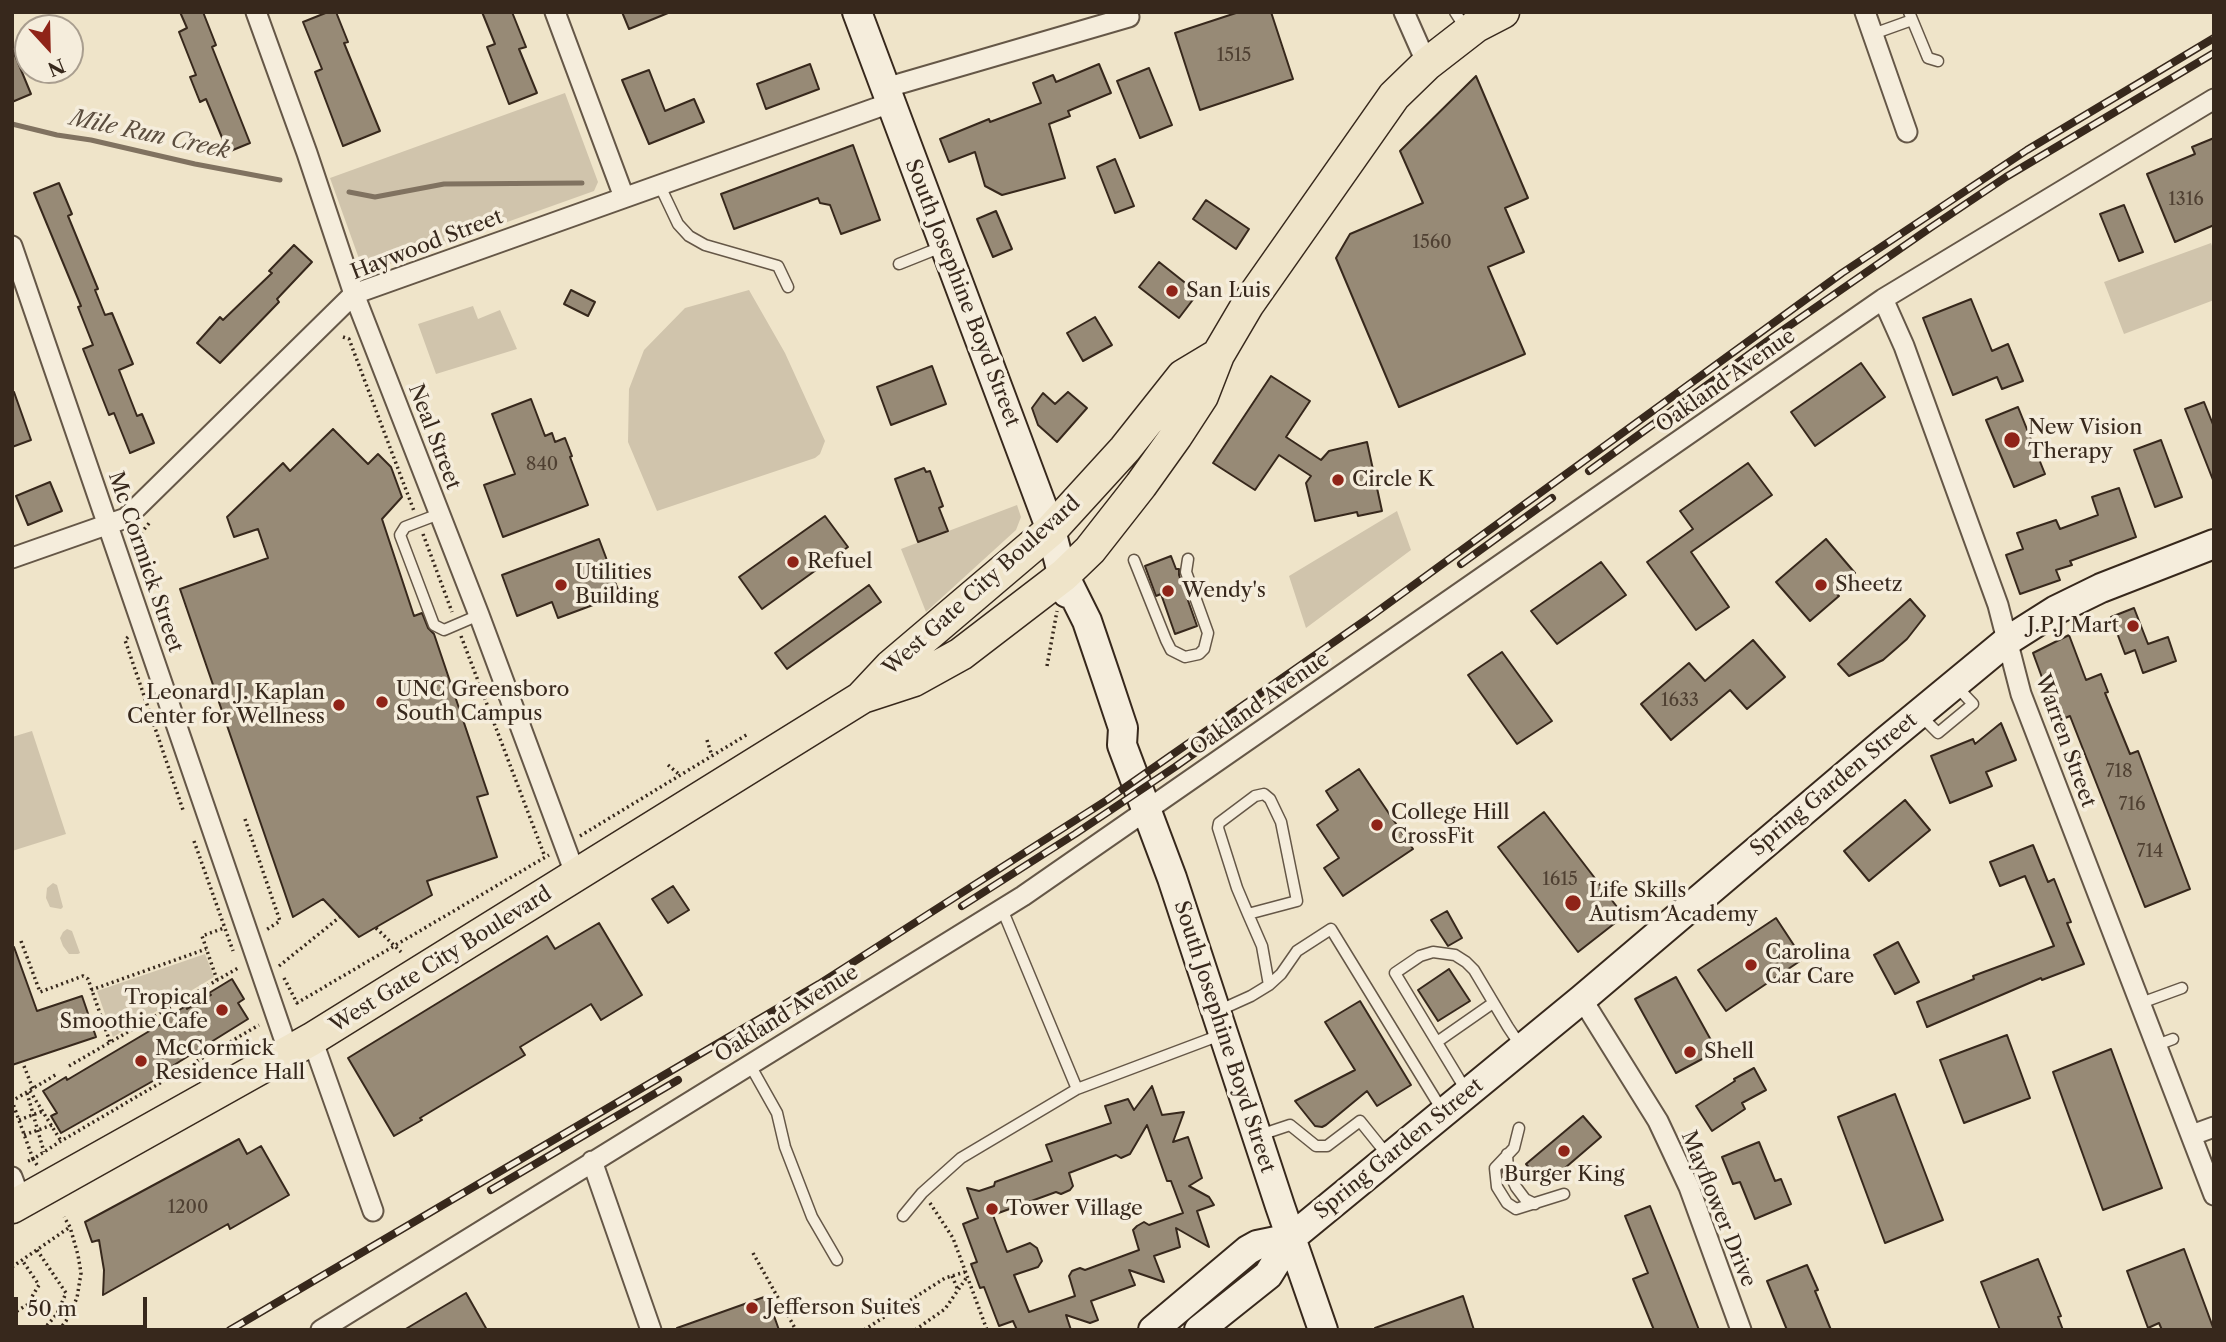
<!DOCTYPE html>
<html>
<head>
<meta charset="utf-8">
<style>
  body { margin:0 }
  #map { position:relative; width:2226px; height:1342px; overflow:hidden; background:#efe4c9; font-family:"Libre Caslon Text",serif }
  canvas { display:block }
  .frame { position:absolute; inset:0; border:14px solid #37281c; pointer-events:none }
  .north { position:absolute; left:14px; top:14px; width:70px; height:70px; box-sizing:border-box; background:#f5eddc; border:2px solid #a99e8f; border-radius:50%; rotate:158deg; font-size:19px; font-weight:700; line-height:28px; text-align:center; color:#37281c }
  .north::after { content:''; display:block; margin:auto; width:24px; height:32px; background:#8f2418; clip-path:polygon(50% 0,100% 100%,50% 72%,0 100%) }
  .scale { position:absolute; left:14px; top:1297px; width:133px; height:32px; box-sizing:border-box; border:4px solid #37281c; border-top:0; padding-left:9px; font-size:21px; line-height:24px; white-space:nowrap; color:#37281c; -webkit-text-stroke:5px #f5eddc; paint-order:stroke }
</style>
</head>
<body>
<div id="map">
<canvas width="2226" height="1342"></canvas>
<div class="frame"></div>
<div class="north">N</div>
<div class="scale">50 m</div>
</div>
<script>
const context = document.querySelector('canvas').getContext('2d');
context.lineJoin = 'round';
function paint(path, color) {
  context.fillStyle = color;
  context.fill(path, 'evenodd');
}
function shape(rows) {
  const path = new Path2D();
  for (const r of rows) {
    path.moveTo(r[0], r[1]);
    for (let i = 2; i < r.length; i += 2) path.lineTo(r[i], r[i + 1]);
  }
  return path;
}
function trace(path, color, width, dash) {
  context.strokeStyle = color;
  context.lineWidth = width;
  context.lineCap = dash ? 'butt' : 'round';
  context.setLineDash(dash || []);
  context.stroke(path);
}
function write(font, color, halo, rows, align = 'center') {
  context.font = font + ' "Libre Caslon Text",serif';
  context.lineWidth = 7;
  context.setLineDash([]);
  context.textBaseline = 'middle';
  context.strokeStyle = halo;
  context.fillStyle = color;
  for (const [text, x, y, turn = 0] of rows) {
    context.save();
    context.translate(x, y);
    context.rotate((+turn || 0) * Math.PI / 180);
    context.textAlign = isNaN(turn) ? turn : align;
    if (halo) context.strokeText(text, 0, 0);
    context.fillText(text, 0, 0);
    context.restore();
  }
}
const green = shape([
  [565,93,598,182,594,191,370,271,362,267,330,178],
  [2211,243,2214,252,2214,300,2124,334,2104,282],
  [749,290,785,353,825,441,820,454,815,458,657,511,628,442,629,389,644,350,685,308],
  [473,306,478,319,500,310,517,349,436,374,418,324],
  [1017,505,1021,517,1016,530,926,612,901,549],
  [1397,511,1411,550,1306,628,1289,576],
  [32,731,66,834,12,851,12,737],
  [53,883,57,885,63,907,61,909,50,907,46,898,47,888],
  [67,929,72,931,80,953,78,954,69,954,63,946,60,938,63,932],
  [205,954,214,977,113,1037,97,991]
]);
const stream = shape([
  [12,124,57,135,91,140,195,164,280,180],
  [349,192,375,197,444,184,582,183]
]);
const building = shape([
  [180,12,203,12,216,45,212,47,250,143,228,152,206,99,200,102,190,77,196,75,179,32,187,28,180,12],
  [328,12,336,12,348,42,344,43,380,131,343,146,315,72,322,69,303,22,328,12],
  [482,12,512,12,526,47,519,49,537,93,509,104,487,47,495,44,482,12],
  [622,12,667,12,668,13,629,29,622,12],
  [1239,12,1271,12,1293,79,1200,110,1175,33,1239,12],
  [12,48,31,94,12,102,12,48],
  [810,64,819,89,766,109,757,84,810,64],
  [1099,64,1111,93,1068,111,1070,116,1049,124,1065,178,1002,195,985,186,975,152,949,162,940,139,989,119,990,122,1041,103,1033,83,1053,75,1056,82,1099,64],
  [1149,68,1172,125,1140,138,1117,81,1149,68],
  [649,70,665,111,694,99,704,122,649,144,622,80,649,70],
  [1476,76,1528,198,1505,208,1524,252,1488,267,1525,354,1399,407,1336,258,1350,234,1423,203,1400,151,1476,76],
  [2214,138,2214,225,2175,242,2147,174,2195,154,2192,147,2214,138],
  [853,145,880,220,841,234,830,205,820,203,818,198,734,229,721,194,853,145],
  [1115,159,1134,206,1115,213,1097,167,1115,159],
  [59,183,72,214,68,216,98,289,95,290,105,315,112,313,133,364,119,370,137,416,142,414,154,443,130,453,114,413,109,415,83,349,93,345,78,307,81,306,34,193,59,183],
  [1206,200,1249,229,1236,249,1193,219,1206,200],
  [2124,205,2143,252,2119,261,2100,214,2124,205],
  [996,211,1012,249,993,257,977,219,996,211],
  [294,245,312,262,277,299,279,302,220,363,197,343,220,317,223,320,272,273,269,271,294,245],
  [1159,262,1198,293,1179,318,1139,287,1159,262],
  [571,290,595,302,588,316,564,304,571,290],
  [1971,299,1992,351,2008,344,2023,381,2002,389,1997,377,1953,395,1923,318,1971,299],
  [1095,317,1112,345,1083,361,1067,333,1095,317],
  [1861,363,1885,397,1815,446,1791,412,1861,363],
  [932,366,946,404,891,425,877,387,932,366],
  [1271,376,1310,401,1286,437,1321,460,1329,451,1367,442,1382,511,1358,516,1357,512,1315,521,1306,483,1311,476,1279,455,1255,490,1213,463,1271,376],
  [14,392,31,440,12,447,12,393,14,392],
  [1068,392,1087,408,1057,442,1038,425,1032,408,1043,393,1055,404,1068,392],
  [531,399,545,436,552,433,555,442,565,438,572,456,570,457,588,505,503,537,484,485,515,474,492,414,531,399],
  [2204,402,2214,427,2213,480,2185,409,2204,402],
  [2018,407,2045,474,2014,487,1986,420,2018,407],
  [333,429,368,464,378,454,391,467,402,497,382,519,414,616,422,613,428,628,434,634,488,794,477,797,497,857,427,881,432,895,359,937,323,899,293,917,180,589,268,558,258,529,234,537,227,517,283,463,290,471,333,429],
  [2161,440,2182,497,2155,507,2134,450,2161,440],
  [1748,463,1772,495,1691,552,1729,607,1696,630,1647,562,1693,529,1680,511,1748,463],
  [924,468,926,472,930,471,943,506,939,508,948,531,918,542,895,479,924,468],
  [50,482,62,511,28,525,16,496,50,482],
  [2119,488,2136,537,2070,561,2072,565,2056,570,2060,580,2020,594,2006,555,2023,549,2017,533,2056,520,2060,529,2098,515,2092,497,2119,488],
  [825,516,848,547,762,609,739,577,825,516],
  [599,539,620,595,558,618,552,602,517,616,502,575,599,539],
  [1826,539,1855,573,1844,581,1848,585,1837,594,1839,596,1810,621,1776,582,1826,539],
  [1171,556,1176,569,1179,569,1179,575,1197,626,1175,634,1161,594,1156,596,1145,566,1171,556],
  [1601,562,1626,595,1557,644,1531,611,1601,562],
  [869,585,881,602,787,669,775,653,869,585],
  [1910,599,1925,616,1907,639,1883,660,1849,676,1838,664,1910,599],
  [2134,608,2148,644,2168,637,2176,661,2143,673,2135,650,2125,654,2111,617,2134,608],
  [2069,635,2086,680,2101,674,2108,692,2105,693,2130,754,2138,751,2190,889,2145,907,2070,716,2058,721,2033,653,2069,635],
  [1753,640,1785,677,1747,709,1730,690,1671,740,1641,704,1689,663,1705,681,1753,640],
  [1502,652,1552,721,1517,744,1468,675,1502,652],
  [2001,723,2016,760,1986,772,1992,786,1950,803,1931,756,1973,739,1975,744,2001,723],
  [1359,769,1413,849,1343,896,1324,868,1339,858,1317,825,1338,810,1326,791,1359,769],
  [1905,800,1930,830,1869,881,1844,851,1905,800],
  [1544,812,1624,916,1578,952,1498,847,1544,812],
  [2033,845,2048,882,2054,879,2071,922,2067,923,2084,964,2042,980,2041,978,1927,1027,1917,1002,1974,979,1973,976,2054,946,2025,876,2000,886,1990,862,2033,845],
  [673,886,689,910,668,923,652,899,673,886],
  [1447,911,1462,938,1448,946,1431,920,1447,911],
  [1776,918,1803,959,1726,1011,1698,970,1776,918],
  [599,923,642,995,601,1020,591,1004,520,1047,525,1055,420,1118,422,1120,394,1136,348,1058,547,936,555,949,599,923],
  [1898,942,1919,982,1895,994,1874,955,1898,942],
  [14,947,37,1011,82,996,96,1037,12,1065,12,948,14,947],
  [1449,969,1470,1001,1438,1021,1418,990,1449,969],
  [1676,977,1717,1051,1676,1073,1635,999,1676,977],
  [232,979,244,999,238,1003,248,1019,158,1075,160,1077,61,1133,51,1116,57,1113,43,1091,66,1077,67,1080,168,1020,167,1017,186,1006,187,1009,211,995,209,993,232,979],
  [1360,1001,1411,1085,1377,1106,1367,1091,1326,1125,1322,1127,1315,1126,1295,1101,1355,1070,1325,1022,1360,1001],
  [2007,1035,2030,1098,1964,1123,1940,1060,2007,1035],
  [2111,1049,2162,1188,2103,1210,2053,1072,2111,1049],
  [1754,1068,1766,1090,1742,1103,1745,1109,1712,1131,1696,1106,1735,1081,1734,1079,1754,1068],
  [1152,1086,1162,1115,1184,1112,1173,1142,1188,1137,1202,1178,1189,1186,1209,1197,1214,1205,1197,1211,1209,1247,1176,1228,1180,1247,1154,1256,1164,1282,1129,1270,1135,1285,1091,1301,1098,1320,1090,1323,1066,1315,1071,1330,1017,1330,1013,1321,999,1326,984,1287,980,1288,971,1264,977,1262,963,1224,978,1218,967,1188,979,1191,994,1186,995,1182,1052,1161,1046,1145,1111,1123,1105,1106,1128,1099,1134,1110,1152,1086],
  [1147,1125,1167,1181,1171,1181,1183,1213,1149,1225,1144,1222,1137,1226,1133,1230,1139,1250,1085,1270,1080,1268,1072,1271,1069,1276,1075,1296,1029,1312,1014,1275,1038,1267,1042,1261,1037,1248,1030,1243,1007,1252,993,1215,1056,1192,1061,1194,1070,1190,1073,1186,1069,1173,1116,1155,1121,1158,1130,1154,1147,1125],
  [1895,1094,1943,1220,1885,1243,1838,1117,1895,1094],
  [1583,1116,1601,1137,1544,1186,1526,1164,1583,1116],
  [239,1139,247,1154,261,1146,289,1195,230,1229,228,1224,103,1295,104,1270,99,1240,92,1242,85,1222,239,1139],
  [1759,1142,1775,1181,1781,1179,1791,1204,1755,1219,1740,1182,1733,1184,1722,1157,1759,1142],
  [1650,1206,1673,1263,1699,1330,1654,1330,1633,1279,1648,1273,1625,1216,1650,1206],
  [2184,1249,2214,1330,2162,1330,2159,1323,2148,1328,2127,1271,2184,1249],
  [2038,1259,2061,1316,2058,1317,2063,1330,2000,1330,1981,1282,2038,1259],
  [1807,1265,1818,1290,1815,1291,1831,1330,1787,1330,1767,1281,1807,1265],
  [466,1293,487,1330,404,1330,466,1293],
  [767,1296,779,1330,677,1330,677,1328,767,1296],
  [1463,1296,1474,1330,1375,1330,1375,1328,1463,1296]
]);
const path = shape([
  [343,337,349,339,414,511],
  [423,534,452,612],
  [134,542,150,522],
  [461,636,545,857],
  [128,637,125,640,183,810],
  [1047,666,1057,611],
  [707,740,712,756],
  [668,765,680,775],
  [245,819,280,921,266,930],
  [580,836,748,734],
  [194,841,233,951],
  [376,928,401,952],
  [21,941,40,992,83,976,88,979,110,1042],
  [279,966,340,917],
  [284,978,297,1003,549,855],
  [217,980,202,936,224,928],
  [91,990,206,949],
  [24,1066,33,1089],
  [69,1066,238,968],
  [30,1091,61,1141],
  [27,1093,44,1152],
  [19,1120,43,1111],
  [24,1135,52,1125],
  [28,1161,33,1159,12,1101,57,1074],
  [37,1165,33,1159,61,1141,259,1025],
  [930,1203,953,1238,987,1330],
  [37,1250,66,1293,57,1314,43,1330],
  [753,1253,796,1330],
  [12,1267,70,1227],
  [952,1276,958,1290],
  [12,1314,27,1305,39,1285,22,1260],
  [12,1319,18,1330],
  [59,1330,66,1321,77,1298,81,1273,78,1255,70,1227,64,1217],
  [864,1330,945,1278,965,1272],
  [915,1330,945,1309,967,1277]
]);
const lane = shape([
  [1455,12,1466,29],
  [1909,12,1928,58,1938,61],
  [1873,34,1912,20],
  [659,184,678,224,689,236,705,245,778,266,788,287],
  [899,264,944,246],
  [439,514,405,527,400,535,434,625,444,630,479,615],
  [1134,560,1166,640,1171,650,1185,657,1199,654,1204,649,1208,633,1186,572,1188,559],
  [1921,716,1938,733,1973,704,1957,687],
  [1248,914,1297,901,1281,822,1270,799,1264,794,1255,796,1219,823,1218,828,1237,888,1248,914,1262,946,1269,985],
  [2141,1003,2182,988],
  [1220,1010,1251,996,1269,985,1281,974,1297,951,1331,929,1442,1110],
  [1437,1042,1493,1003],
  [2157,1045,2173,1039],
  [750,1065,777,1113,785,1147,812,1217,837,1260],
  [1077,1089,1223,1034],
  [1467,1092,1395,973,1420,956,1433,952,1455,955,1466,962,1474,970,1508,1027,1520,1045],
  [1519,1128,1514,1148,1495,1168,1497,1187,1507,1203,1516,1209,1564,1194],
  [1257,1136,1290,1125,1316,1146,1327,1146,1360,1121,1389,1157],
  [1507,1154,1508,1170,1516,1187,1525,1199,1535,1204],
  [903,1216,922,1193,961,1158,1077,1089,1002,909]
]);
const street = shape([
  [256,12,307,153,354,294,479,615,576,876],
  [555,12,624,197],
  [1404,12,1427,64],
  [1865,12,1907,132],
  [885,88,1129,17],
  [12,246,289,1053],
  [1883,299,1904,346,1998,605,2021,694,2214,1195],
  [12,558,126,518,354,294,890,103],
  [1582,999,1658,1121,1689,1187,1741,1330],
  [312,1039,373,1211],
  [2192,1135,2214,1127],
  [592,1161,651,1330],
  [12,1177,21,1201],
  [321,1330,1023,896,1883,299,2214,99]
]);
const secondary = shape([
  [857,12,1051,530,1067,593],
  [1064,575,1087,621,1106,677,1123,728,1122,745,1172,878,1280,1206,1323,1330],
  [1153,1330,1248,1250,1257,1245,1291,1238],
  [1199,1330,1268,1275,1291,1238,1582,999,1886,741,2007,641,2056,610,2101,588,2214,544]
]);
const primary = shape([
  [865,696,914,680,961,654,1064,575,1090,550,1141,485,1176,436,1202,396,1218,355,1248,304,1394,96,1427,64,1476,26,1503,12],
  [12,1207,312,1039,861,698,891,666,1051,530,1125,449,1183,376,1218,355]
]);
const rail = shape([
  [1589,471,1773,337,1930,228,2006,177,2214,53],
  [1461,564,1552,498],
  [962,906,1075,834,1175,767,1299,679],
  [491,1190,678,1080],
  [230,1330,819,984,1107,800,1367,619,1842,273,2027,150,2214,38]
]);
const markers = [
  [1172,291,7,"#8f2418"],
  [2012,440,9,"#8f2418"],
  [1338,480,7,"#8f2418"],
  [793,562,7,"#8f2418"],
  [561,585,7,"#8f2418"],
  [1821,585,7,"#8f2418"],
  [1168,591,7,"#8f2418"],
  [2133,626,7,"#8f2418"],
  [382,702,7,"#8f2418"],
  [339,705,7,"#8f2418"],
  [1377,825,7,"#8f2418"],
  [1573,903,9,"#8f2418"],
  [1751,965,7,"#8f2418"],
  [222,1010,7,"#8f2418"],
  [1690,1052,7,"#8f2418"],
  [141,1061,7,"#8f2418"],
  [1564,1151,7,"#8f2418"],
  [992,1209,7,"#8f2418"],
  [752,1308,7,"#8f2418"]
];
const numberNames = [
  ["1515",1234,56],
  ["1316",2186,200],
  ["1560",1432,243],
  ["840",542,465],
  ["1633",1680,701],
  ["718",2119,772],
  ["716",2132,805],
  ["714",2150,852],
  ["1615",1560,880],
  ["1200",188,1208]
];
const streetNames = [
  ["Haywood Street",427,245,-21],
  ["South Josephine Boyd Street",962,293,69],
  ["Oakland Avenue",1726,381,-35],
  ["Neal Street",434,437,69],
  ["Mc Cormick Street",145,562,71],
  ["West Gate City Boulevard",982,586,-42],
  ["Oakland Avenue",1260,704,-35],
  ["Warren Street",2065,741,70],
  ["Spring Garden Street",1834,785,-40],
  ["West Gate City Boulevard",441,960,-32],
  ["Oakland Avenue",787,1014,-32],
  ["South Josephine Boyd Street",1224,1037,72],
  ["Spring Garden Street",1399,1149,-39],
  ["Mayflower Drive",1718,1209,68]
];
const poiNames = [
  ["San Luis",1186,291],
  ["New Vision",2028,428],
  ["Therapy",2028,452],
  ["Circle K",1352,480],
  ["Refuel",807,562],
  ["Utilities",575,573],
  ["Building",575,597],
  ["Sheetz",1835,585],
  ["Wendy's",1182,591],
  ["J.P.J Mart",2119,626,"right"],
  ["UNC Greensboro",396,690],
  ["South Campus",396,714],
  ["Leonard J. Kaplan",325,693,"right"],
  ["Center for Wellness",325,717,"right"],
  ["College Hill",1391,813],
  ["CrossFit",1391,837],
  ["Life Skills",1589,891],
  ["Autism Academy",1589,915],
  ["Carolina",1765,953],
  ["Car Care",1765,977],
  ["Tropical",208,998,"right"],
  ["Smoothie Cafe",208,1022,"right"],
  ["McCormick",155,1049],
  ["Residence Hall",155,1073],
  ["Shell",1704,1052],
  ["Burger King",1564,1175,"center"],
  ["Tower Village",1006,1209],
  ["Jefferson Suites",766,1308]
];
const waterNames = [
  ["Mile Run Creek",150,135,12]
];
paint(green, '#d0c4ac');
trace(stream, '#807260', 5);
paint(building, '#978a76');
trace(building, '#37281c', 2);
trace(lane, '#655747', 13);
trace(street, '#655747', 23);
trace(secondary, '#37281c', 32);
trace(primary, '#37281c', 35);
trace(path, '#37281c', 3.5, [2, 3.5]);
trace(lane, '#f5eddc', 10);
trace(street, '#f5eddc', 19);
trace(secondary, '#f5eddc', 28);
trace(primary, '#efe4c9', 32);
trace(rail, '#37281c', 8);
trace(rail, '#f5eddc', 5, [16]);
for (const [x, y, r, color] of markers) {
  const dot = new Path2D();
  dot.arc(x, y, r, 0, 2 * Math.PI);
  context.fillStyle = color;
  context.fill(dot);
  trace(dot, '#f5eddc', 2.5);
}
write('18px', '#4f4032', null, numberNames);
write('21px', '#37281c', '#f5eddc', streetNames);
write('21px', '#37281c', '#f5eddc', poiNames, 'left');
write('italic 23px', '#5b4d3e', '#f5eddc', waterNames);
</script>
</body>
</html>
